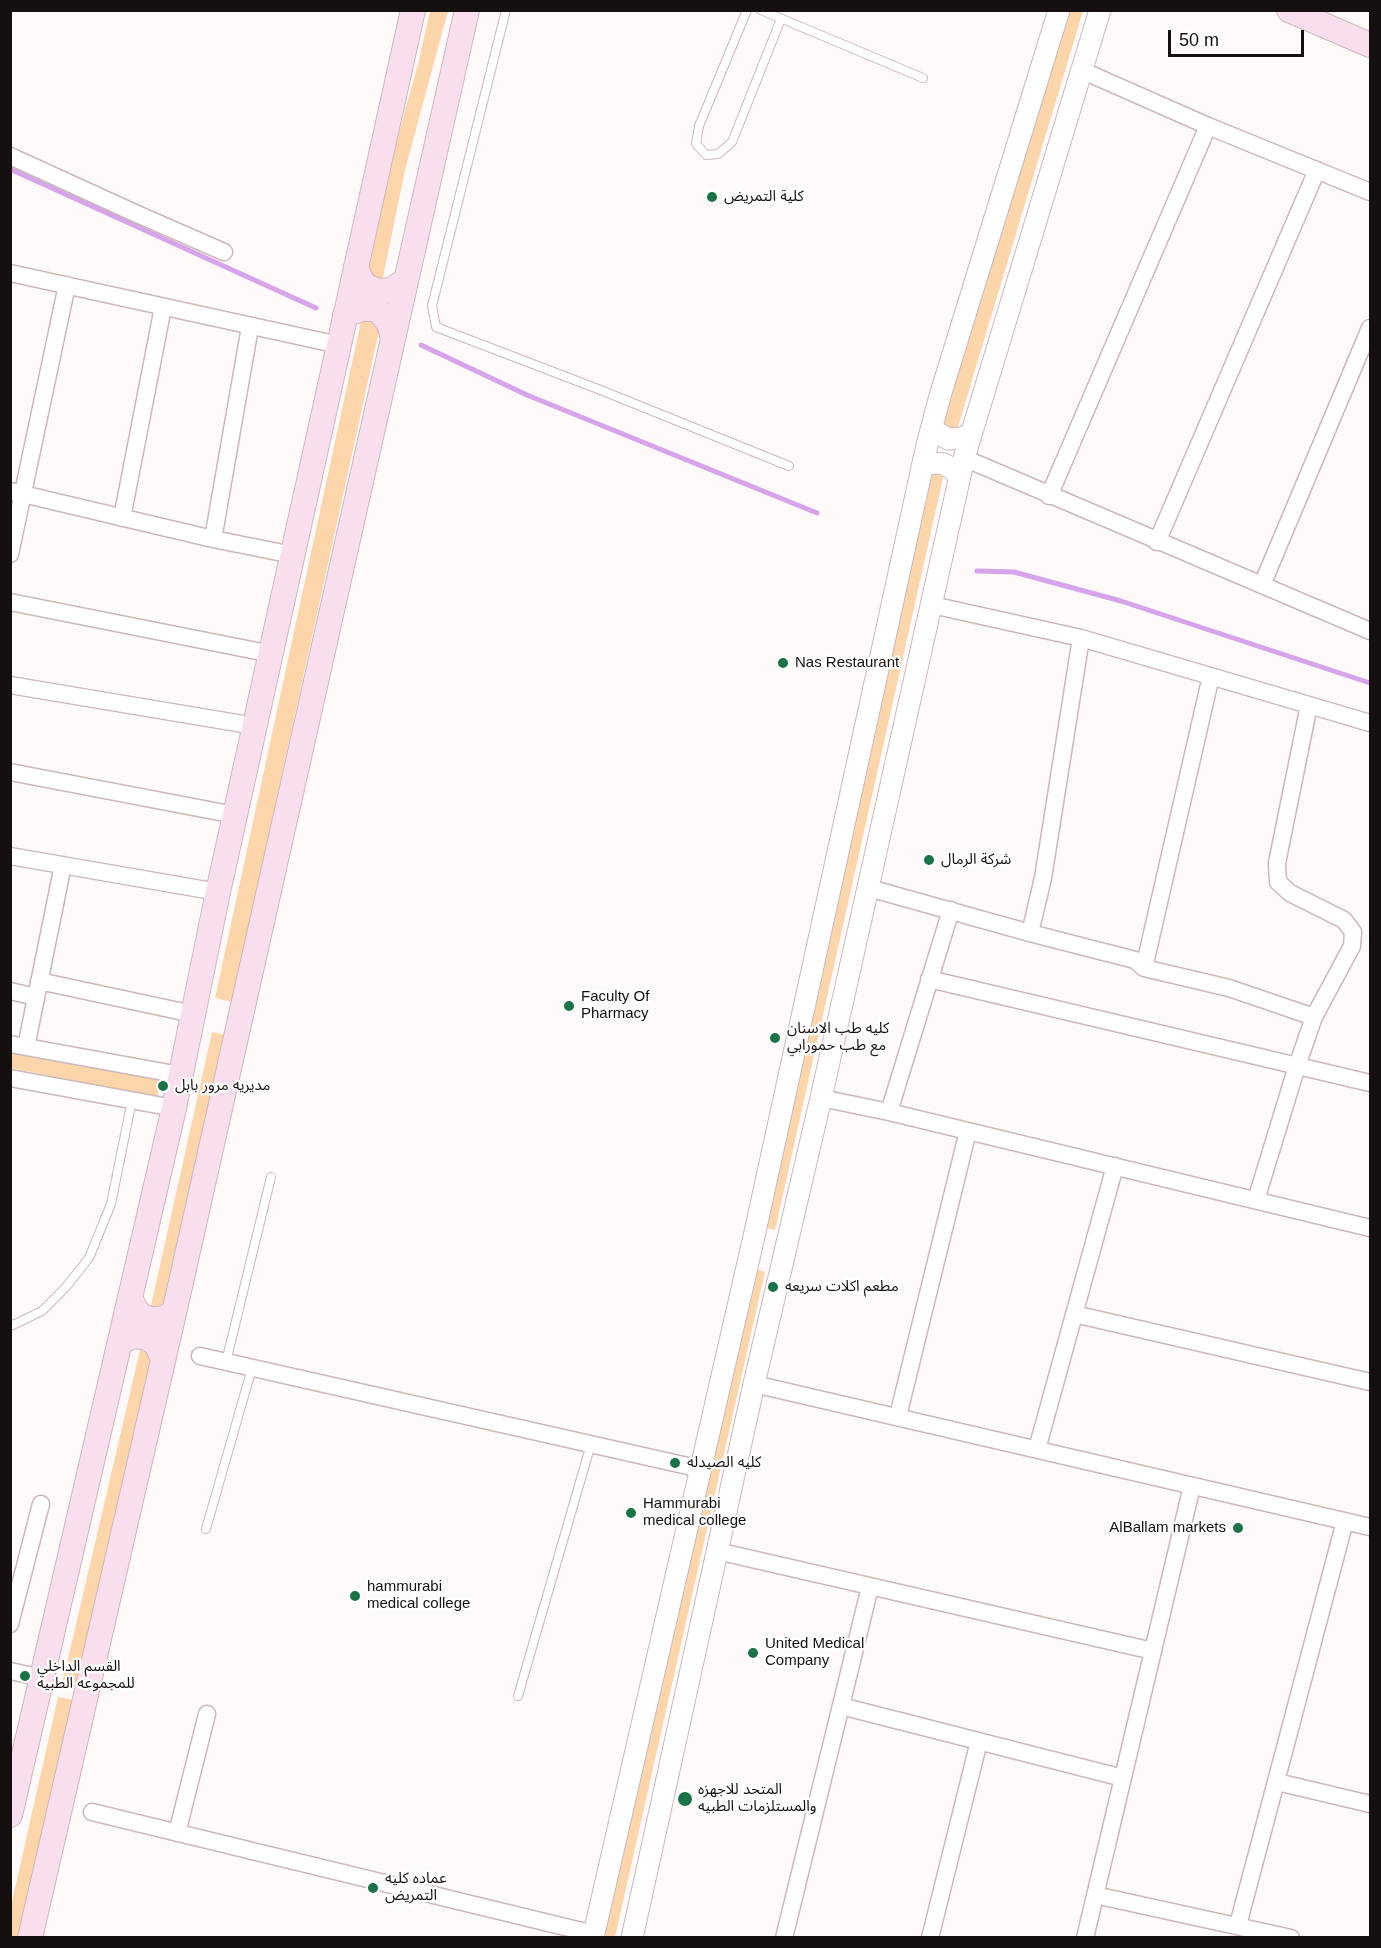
<!DOCTYPE html>
<html>
<head>
<meta charset="utf-8">
<style>
  body { margin:0 }
  #map { position:relative; width:1381px; height:1948px; overflow:hidden; background:#fefafa; font-family:Helvetica,sans-serif }
  canvas { display:block }
  .frame { position:absolute; inset:0; border:12px solid #160f0f; pointer-events:none }
  .scale { position:absolute; left:1168px; top:30px; width:136px; height:27px; box-sizing:border-box; border:3px solid #160f0f; border-top:0; padding-left:8px; font-size:18px; line-height:21px; white-space:nowrap; color:#160f0f; -webkit-text-stroke:4px #fff; paint-order:stroke }
</style>
</head>
<body>
<div id="map">
<canvas width="1381" height="1948"></canvas>
<div class="frame"></div>
<div class="scale">50 m</div>
</div>
<script>
const context = document.querySelector('canvas').getContext('2d');
context.lineJoin = 'round';
function paint(path, color) {
  context.fillStyle = color;
  context.fill(path, 'evenodd');
}
function shape(rows) {
  const path = new Path2D();
  for (const r of rows) {
    path.moveTo(r[0], r[1]);
    for (let i = 2; i < r.length; i += 2) path.lineTo(r[i], r[i + 1]);
  }
  return path;
}
function trace(path, color, width, dash) {
  context.strokeStyle = color;
  context.lineWidth = width;
  context.lineCap = dash ? 'butt' : 'round';
  context.setLineDash(dash || []);
  context.stroke(path);
}
function write(font, color, halo, rows, align = 'center') {
  context.font = font + ' Helvetica,"Noto Sans Arabic",sans-serif';
  context.lineWidth = 4.5;
  context.setLineDash([]);
  context.textBaseline = 'middle';
  context.strokeStyle = halo;
  context.fillStyle = color;
  for (const [text, x, y, turn = 0] of rows) {
    context.save();
    context.translate(x, y);
    context.rotate((+turn || 0) * Math.PI / 180);
    context.textAlign = isNaN(turn) ? turn : align;
    if (halo) context.strokeText(text, 0, 0);
    context.fillText(text, 0, 0);
    context.restore();
  }
}
const green = shape([
  [430,11,448,11,405,170,381,287,366,284,391,162,418,64],
  [1067,11,1083,11,957,430,940,423],
  [363,312,382,317,232,1002,215,998],
  [932,465,945,469,775,1230,762,1227],
  [212,1032,225,1035,163,1313,150,1310],
  [10,1051,162,1081,157,1097,11,1068],
  [753,1268,765,1272,615,1937,599,1938],
  [141,1346,156,1350,78,1683,63,1680],
  [58,1697,74,1700,22,1937,11,1938,11,1906]
]);
const stream = shape([
  [10,169,316,308],
  [421,345,527,395,817,513],
  [977,571,1014,572,1121,601,1370,683]
]);
const service = shape([
  [506,10,432,306,436,327,598,389,789,466],
  [747,10,699,126,696,144,706,155,718,154,732,142,781,19],
  [761,10,923,78],
  [10,1324,13,1325,42,1311,66,1287,89,1258,111,1204,132,1100],
  [226,1362,271,1177],
  [206,1529,252,1368],
  [518,1696,591,1444]
]);
const minor = shape([
  [1081,70,1208,126,1370,192],
  [10,156,137,214,224,252],
  [10,273,339,345],
  [964,458,1370,631],
  [10,491,213,539,293,555],
  [1049,496,1208,126],
  [122,518,163,307],
  [213,539,250,327],
  [1157,542,1317,170],
  [10,554,67,285],
  [1262,585,1370,328],
  [10,602,272,654],
  [932,605,1081,638,1370,723],
  [10,685,255,726],
  [10,772,235,815],
  [10,856,218,892],
  [869,888,1030,933,1135,960,1144,968,1229,988,1314,1017],
  [1030,933,1043,878,1081,638],
  [1144,968,1211,676],
  [929,979,1370,1083],
  [39,981,193,1014],
  [10,991,36,997],
  [10,1044,180,1075],
  [26,1047,63,865],
  [10,1078,174,1108],
  [821,1098,889,1112,1370,1228],
  [889,1112,951,910],
  [1256,1200,1297,1066,1314,1017,1352,946,1353,932,1344,920,1290,893,1278,882,1277,863,1309,705],
  [1074,1314,1370,1382],
  [200,1356,701,1469],
  [754,1384,1370,1527],
  [898,1416,968,1131],
  [1037,1449,1115,1166],
  [717,1551,1153,1651],
  [10,1624,41,1504],
  [10,1671,43,1678],
  [841,1706,1123,1778],
  [1277,1782,1370,1804],
  [92,1812,594,1934],
  [177,1833,207,1714],
  [1095,1895,1291,1938],
  [1238,1925,1345,1521],
  [784,1938,870,1587],
  [930,1938,979,1741],
  [1085,1938,1192,1486]
]);
const tertiary = shape([
  [932,426,938,433,948,439,961,438,971,434],
  [922,466,931,463,944,464,954,470,959,479],
  [593,1938,753,1241,927,445,940,396,1059,10],
  [632,1938,754,1384,821,1098,964,458,1100,10]
]);
const secondary = shape([
  [1289,10,1370,45],
  [356,267,361,280,368,287,379,291,391,290,406,280],
  [345,315,362,309,375,309,380,312,389,324,393,338],
  [130,1298,138,1313,148,1319,161,1319,174,1313],
  [120,1342,134,1336,147,1338,156,1344,163,1359],
  [10,1815,174,1108,218,892,413,10],
  [30,1938,174,1313,467,10]
]);
const markers = [
  [712,197,6,"#1a7346"],
  [783,663,6,"#1a7346"],
  [929,860,6,"#1a7346"],
  [569,1006,6,"#1a7346"],
  [775,1038,6,"#1a7346"],
  [163,1086,6,"#1a7346"],
  [773,1287,6,"#1a7346"],
  [675,1463,6,"#1a7346"],
  [631,1513,6,"#1a7346"],
  [1238,1528,6,"#1a7346"],
  [355,1596,6,"#1a7346"],
  [753,1653,6,"#1a7346"],
  [25,1676,6,"#1a7346"],
  [685,1799,8,"#1a7346"],
  [373,1888,6,"#1a7346"]
];
const poiNames = [
  ["كلية التمريض",724,197],
  ["Nas Restaurant",795,663],
  ["شركة الرمال",941,860],
  ["Faculty Of",581,997],
  ["Pharmacy",581,1014],
  ["كليه طب الاسنان",787,1029],
  ["مع طب حمورابي",787,1046],
  ["مديريه مرور بابل",175,1086],
  ["مطعم اكلات سريعه",785,1287],
  ["كليه الصيدله",687,1463],
  ["Hammurabi",643,1504],
  ["medical college",643,1521],
  ["AlBallam markets",1226,1528,"right"],
  ["hammurabi",367,1587],
  ["medical college",367,1604],
  ["United Medical",765,1644],
  ["Company",765,1661],
  ["القسم الداخلي",37,1667],
  ["للمجموعه الطبيه",37,1684],
  ["المتحد للاجهزه",698,1790],
  ["والمستلزمات الطبيه",698,1807],
  ["عماده كليه",385,1879],
  ["التمريض",385,1896]
];
paint(green, '#fcd6aa');
trace(stream, '#d7a3ea', 5);
trace(service, '#ccb8b9', 10);
trace(minor, '#ccb8b9', 19);
trace(tertiary, '#ccb8b9', 23);
trace(secondary, '#ccb8b9', 26);
trace(service, '#fff', 8);
trace(minor, '#fff', 16);
trace(tertiary, '#fff', 21);
trace(secondary, '#f9dfee', 24);
for (const [x, y, r, color] of markers) {
  const dot = new Path2D();
  dot.arc(x, y, r, 0, 2 * Math.PI);
  context.fillStyle = color;
  context.fill(dot);
  trace(dot, '#fff', 2);
}
write('15px', '#160f0f', '#fff', poiNames, 'left');
</script>
</body>
</html>
